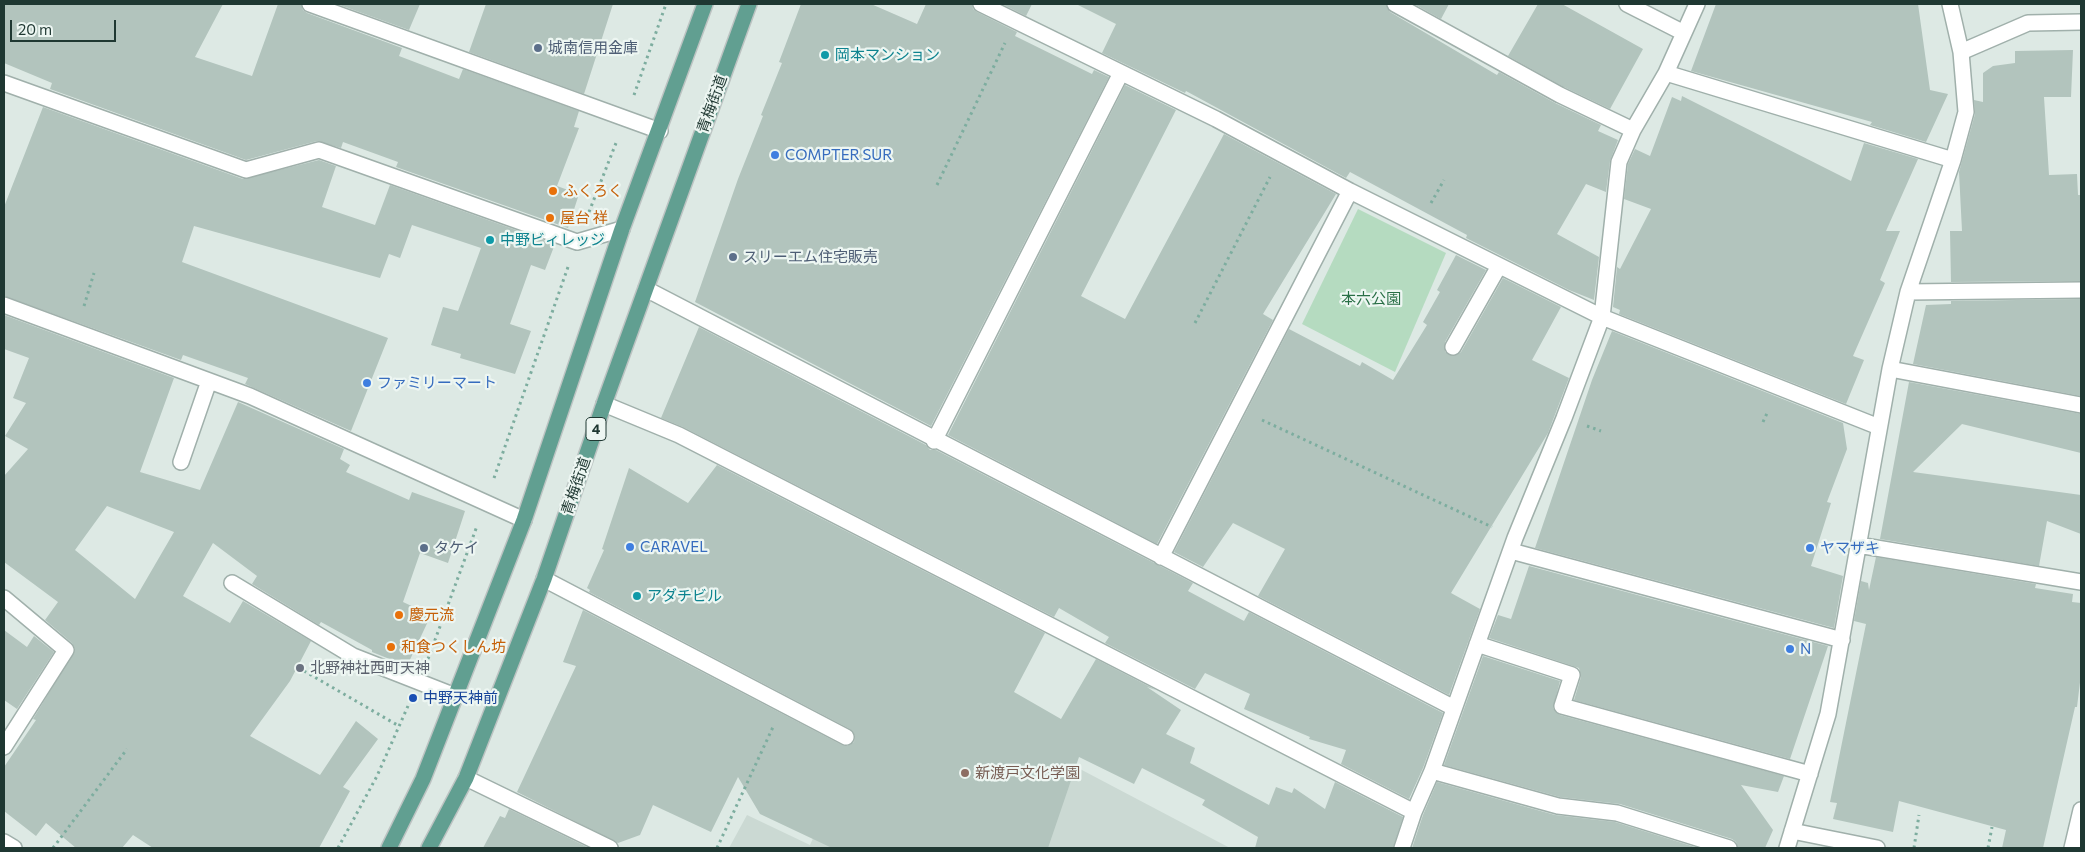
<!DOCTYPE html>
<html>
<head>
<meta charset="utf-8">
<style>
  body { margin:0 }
  #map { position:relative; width:2085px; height:852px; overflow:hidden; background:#dde9e4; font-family:Commissioner,sans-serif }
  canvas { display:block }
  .frame { position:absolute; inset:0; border:5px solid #1f3832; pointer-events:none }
  .scale { position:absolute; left:10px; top:20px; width:106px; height:22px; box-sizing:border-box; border:2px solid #1f3832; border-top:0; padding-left:6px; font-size:15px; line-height:18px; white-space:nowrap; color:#1f3832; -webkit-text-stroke:4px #edf6f2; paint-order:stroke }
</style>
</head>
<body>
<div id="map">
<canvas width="2085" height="852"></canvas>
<div class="frame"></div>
<div class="scale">20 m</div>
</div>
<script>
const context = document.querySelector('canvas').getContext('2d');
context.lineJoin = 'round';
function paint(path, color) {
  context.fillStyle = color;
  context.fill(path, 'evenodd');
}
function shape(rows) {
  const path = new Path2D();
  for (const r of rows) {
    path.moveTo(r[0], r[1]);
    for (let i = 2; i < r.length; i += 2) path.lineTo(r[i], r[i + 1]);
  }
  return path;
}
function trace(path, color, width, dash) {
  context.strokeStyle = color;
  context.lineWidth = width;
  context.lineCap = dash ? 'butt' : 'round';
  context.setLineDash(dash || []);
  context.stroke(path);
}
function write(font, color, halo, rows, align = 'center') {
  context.font = font + ' Commissioner,"Noto Sans JP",sans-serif';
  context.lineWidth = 4.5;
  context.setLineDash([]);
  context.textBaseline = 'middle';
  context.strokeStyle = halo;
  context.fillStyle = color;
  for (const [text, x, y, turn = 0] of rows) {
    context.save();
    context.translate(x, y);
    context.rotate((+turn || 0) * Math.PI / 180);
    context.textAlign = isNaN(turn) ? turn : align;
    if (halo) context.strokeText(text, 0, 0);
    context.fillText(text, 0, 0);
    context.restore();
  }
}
const built = shape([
  [892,670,1230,848,729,848,747,815,810,845,861,731]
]);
const green = shape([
  [1358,209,1446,253,1395,372,1302,324]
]);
const building = shape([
  [4,4,223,4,195,57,252,76,278,4,301,4,303,10,307,13,402,48,399,56,459,79,463,69,579,111,574,127,579,128,557,186,579,194,568,228,396,167,398,162,343,142,341,148,317,141,246,160,50,89,52,83,4,63],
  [337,4,420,4,409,30],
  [486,4,613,4,584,94,469,52],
  [801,4,871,4,917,24,926,4,972,4,973,9,977,12,1017,32,1015,36,1092,74,1094,70,1109,77,931,426,695,302,738,179,763,116,761,115,782,63,779,62],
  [1002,4,1032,4,1026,16],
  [1076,4,1386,4,1390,12,1497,75,1499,72,1555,103,1601,125,1598,131,1618,140,1610,161,1606,192,1586,184,1557,234,1599,257,1594,300,1569,290,1466,238,1467,235,1350,172,1346,178,1186,91,1185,93,1102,53,1116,24],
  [1414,4,1449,4,1441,19],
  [1538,4,1562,4,1643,49,1610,109,1564,87,1508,56],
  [1716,4,1918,4,1930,90,1948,94,1926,142,1870,125,1872,122,1691,71],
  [2073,50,2071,97,2044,97,2049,175,2077,174,2078,195,2081,195,2081,281,1951,282,1950,231,1962,231,1959,172,1975,114,1974,100,1983,102,1983,73,1993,66,2015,63,2015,51],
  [1125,85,1176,110,1081,296,1125,319,1224,134,1336,194,1263,314,1273,320,1157,544,948,435],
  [1682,96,1851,181,1864,143,1918,159,1886,231,1900,231,1880,280,1885,283,1853,356,1864,360,1846,404,1619,314,1620,310,1613,307,1617,267,1620,269,1651,209,1624,199,1628,164,1635,149,1650,156,1672,97,1681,101],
  [43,107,243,179,319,160,336,166,322,207,375,225,390,185,555,244,545,270,531,265,510,324,531,331,515,374,460,358,461,354,431,345,443,307,458,311,481,248,412,225,400,258,389,254,380,278,194,226,182,262,388,338,351,431,245,384,248,378,183,355,181,360,4,296,4,207],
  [1456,255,1486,270,1445,342,1445,352,1454,356,1461,352,1503,278,1561,307,1532,360,1569,378,1548,433,1451,593,1480,609,1449,695,1258,596,1285,549,1233,523,1203,567,1174,552,1289,329,1360,366,1362,362,1393,380,1427,325,1423,322,1440,292,1437,290],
  [2081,299,2081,396,1913,364,1926,305,1951,304,1951,301],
  [4,315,174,378,140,472,200,490,238,402,344,449,340,459,350,465,346,472,409,500,412,492,465,511,448,563,420,553,403,602,431,615,407,666,372,652,372,650,321,622,319,625,252,584,257,576,213,543,183,596,230,623,243,601,311,641,290,681,250,736,320,775,356,721,378,739,343,787,350,791,319,848,153,848,133,835,122,848,76,848,46,823,36,836,4,811,4,767,36,720,33,719,75,650,72,643,45,620,58,602,4,562,4,476,28,449,5,436,26,403,13,398,29,358,4,349],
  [107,506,174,532,135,599,75,550],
  [699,327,926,445,930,450,936,450,1193,583,1188,591,1244,621,1249,612,1443,713,1423,768,1409,799,1341,764,1346,750,1309,739,1310,737,1244,709,1250,694,1205,673,1195,689,1105,643,1109,637,1059,608,1054,617,683,427,661,418],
  [1612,331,1843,423,1847,449,1827,502,1831,503,1811,566,1843,576,1834,628,1535,548,1592,380],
  [1909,382,2081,414,2081,453,1962,424,1913,472,2081,495,2081,534,2047,521,2039,566,1880,539],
  [717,465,1045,633,1014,692,1061,719,1096,659,1156,690,1147,687,1181,710,1166,734,1195,748,1190,763,1269,805,1276,787,1292,793,1294,788,1325,809,1335,782,1403,817,1393,848,1255,848,1258,837,1202,805,1205,800,1142,768,1134,784,1079,757,1048,848,832,848,760,814,738,777,711,832,653,805,640,835,618,843,517,792,576,666,563,662,583,610,842,745,847,746,854,742,855,736,850,729,589,592,590,590,587,588,604,550,602,549,629,468,688,503],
  [1876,557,2036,584,2035,588,2073,594,2072,602,2081,603,2081,674,2077,707,2075,707,2043,848,2002,848,2006,830,1899,801,1893,832,1833,819,1837,803,1830,802,1866,624,1854,621,1861,581,1868,583,1869,590],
  [1529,566,1828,646,1790,759,1574,700,1581,677,1579,668,1489,638,1498,615,1511,619],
  [4,630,27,647,34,636,54,652,17,709,4,700],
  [1483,656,1560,681,1553,708,1560,715,1784,776,1778,792,1741,785,1773,830,1765,848,1738,848,1736,842,1732,839,1620,804,1560,797,1444,765],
  [1437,782,1555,815,1615,822,1698,848,1412,848,1423,815],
  [509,809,589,848,483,848,500,816,505,818]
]);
const path = shape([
  [634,95,666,4],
  [937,185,1005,43],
  [1431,203,1444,180],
  [589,212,616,143],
  [84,306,94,273],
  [1195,323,1270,177],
  [1262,420,1492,527],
  [1763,422,1768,411],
  [1587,426,1601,431],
  [494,478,568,267],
  [428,659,477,526],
  [304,671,399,726],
  [53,848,127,749],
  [338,848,377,776,408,706],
  [717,848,773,727],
  [1914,848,1919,815],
  [1988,848,1992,827]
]);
const minor = shape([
  [310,4,660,131],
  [981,4,1216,119,1350,191,1602,317,1879,427],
  [1395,4,1560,95,1633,130],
  [1684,33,1697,4],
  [1961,52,2028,23,2081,22],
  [1666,73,1953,160],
  [4,83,246,170,319,150,577,242,622,229],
  [646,289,1454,708],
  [1908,292,2081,290],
  [4,305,250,396,524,520],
  [1453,347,1499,266],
  [1890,369,2081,405],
  [604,404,679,435,1414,812],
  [934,441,1121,73],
  [181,462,209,381],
  [1858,545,2081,582],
  [1511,551,1842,640],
  [1161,557,1350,191],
  [544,579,846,737],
  [232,583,353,656,455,696],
  [4,598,66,650,4,747],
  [1477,644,1572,675,1562,706,1810,774],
  [1432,771,1558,806,1617,813,1729,848],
  [466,778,610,848],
  [1792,831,1877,848],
  [4,842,14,848],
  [1402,848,1414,812,1432,771,1515,538,1564,418,1602,317,1619,162,1633,130,1666,73,1684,33,1627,4],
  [1787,848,1828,714,1890,369,1908,292,1953,160,1966,112,1961,52,1950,4],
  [2072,848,2081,810]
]);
const major = shape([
  [389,848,423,779,524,520,622,229,705,4],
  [429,848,466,778,544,579,604,404,749,4]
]);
const markers = [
  [538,48,5,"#5c6f8a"],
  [825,55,5,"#0f9aa8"],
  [775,155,5,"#3f7fe0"],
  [553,191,5,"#e8710a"],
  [550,218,5,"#e8710a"],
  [490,240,5,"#0f9aa8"],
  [733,257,5,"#5c6f8a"],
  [367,383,5,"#3f7fe0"],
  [630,547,5,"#3f7fe0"],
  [424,548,5,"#5c6f8a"],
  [1810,548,5,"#3f7fe0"],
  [637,596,5,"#0f9aa8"],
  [399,615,5,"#e8710a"],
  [391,647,5,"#e8710a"],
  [1790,649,5,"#3f7fe0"],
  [300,668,5,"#6b7280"],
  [413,698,5,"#1a4fb4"],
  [965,773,5,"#8d6e63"]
];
const shields = [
  [596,429,20]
];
const shieldNames = [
  ["4",596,429]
];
const serviceNames = [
  ["城南信用金庫",548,48],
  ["スリーエム住宅販売",743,257],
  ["タケイ",434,548]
];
const cultureNames = [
  ["岡本マンション",835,55],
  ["中野ビィレッジ",500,240],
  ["アダチビル",647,596]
];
const streetNames = [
  ["青梅街道",712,104,-70],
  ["青梅街道",576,486,-71]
];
const shopNames = [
  ["COMPTER SUR",785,155],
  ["ファミリーマート",377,383],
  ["CARAVEL",640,547],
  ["ヤマザキ",1820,548],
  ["N",1800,649]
];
const foodNames = [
  ["ふくろく",563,191],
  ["屋台 祥",560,218],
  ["慶元流",409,615],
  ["和食つくしん坊",401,647]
];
const parkNames = [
  ["本六公園",1371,299]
];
const worshipNames = [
  ["北野神社西町天神",310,668]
];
const transitNames = [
  ["中野天神前",423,698]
];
const educationNames = [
  ["新渡戸文化学園",975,773]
];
paint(built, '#cbd9d3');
paint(green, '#b5dbc0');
paint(building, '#b2c4bd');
trace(minor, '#a0b0ab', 18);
trace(major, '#bcc3c2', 18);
trace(path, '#7dad9f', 3, [2.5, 4]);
trace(minor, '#fff', 15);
trace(major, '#619f91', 15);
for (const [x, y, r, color] of markers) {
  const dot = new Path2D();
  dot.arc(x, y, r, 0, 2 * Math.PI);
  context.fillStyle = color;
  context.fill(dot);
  trace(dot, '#edf6f2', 2);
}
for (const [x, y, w] of shields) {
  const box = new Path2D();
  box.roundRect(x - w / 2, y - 11.5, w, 23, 4);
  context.fillStyle = '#edf6f2';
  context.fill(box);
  trace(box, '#1f3832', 1);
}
write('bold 14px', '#1f3832', null, shieldNames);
write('15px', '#4e5e75', '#edf6f2', serviceNames, 'left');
write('15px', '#0d838f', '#edf6f2', cultureNames, 'left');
write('15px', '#1f3832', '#edf6f2', streetNames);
write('15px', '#366cbe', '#edf6f2', shopNames, 'left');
write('15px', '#c56008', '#edf6f2', foodNames, 'left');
write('15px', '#296f46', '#edf6f2', parkNames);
write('15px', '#5b616d', '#edf6f2', worshipNames, 'left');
write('15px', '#164399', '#edf6f2', transitNames, 'left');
write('15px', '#785e54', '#edf6f2', educationNames, 'left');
</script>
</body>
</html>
